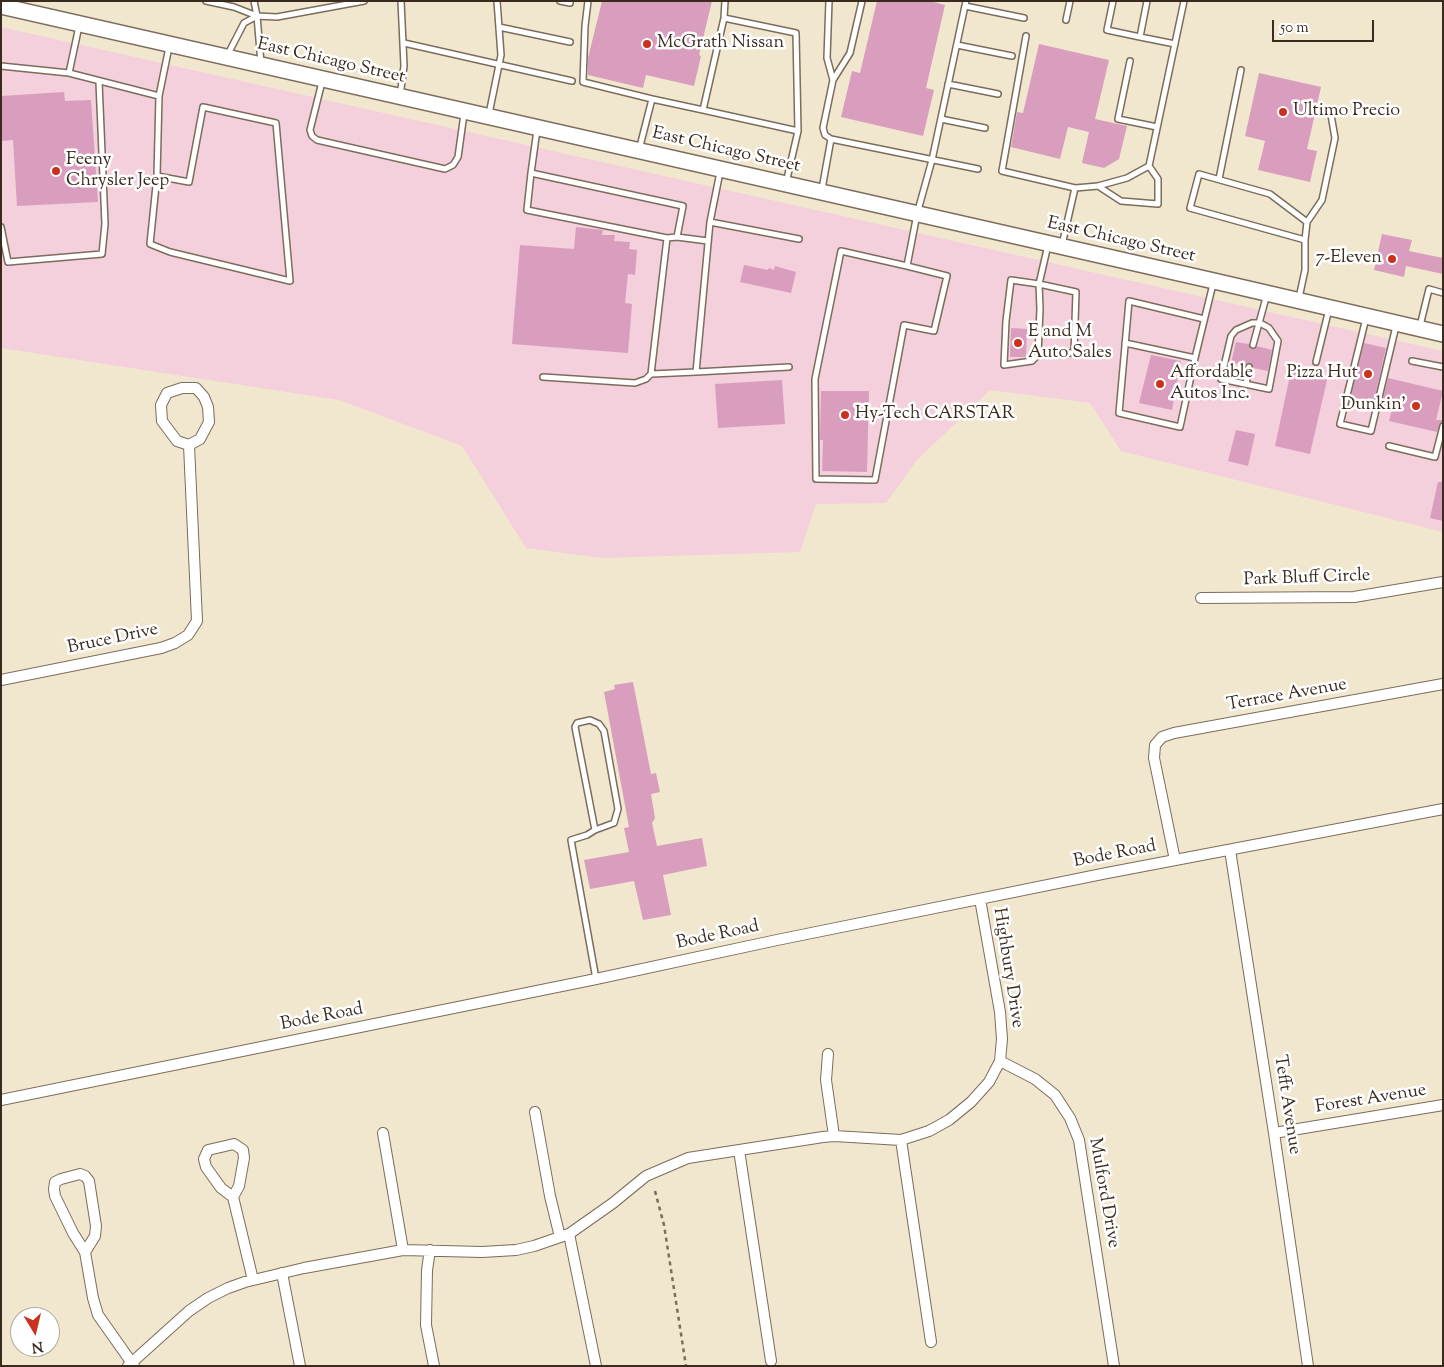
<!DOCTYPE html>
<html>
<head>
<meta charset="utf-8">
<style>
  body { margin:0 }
  #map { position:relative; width:1444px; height:1367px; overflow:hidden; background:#f1e7ce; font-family:"Sorts Mill Goudy",serif }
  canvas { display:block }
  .frame { position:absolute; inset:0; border:2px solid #3b2a1e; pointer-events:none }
  .north { position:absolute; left:10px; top:1307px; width:50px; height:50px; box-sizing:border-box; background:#fff; border:1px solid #b1aaa5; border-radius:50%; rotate:171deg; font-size:14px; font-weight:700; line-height:20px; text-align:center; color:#3b2a1e }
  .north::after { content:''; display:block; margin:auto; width:18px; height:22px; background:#c8321e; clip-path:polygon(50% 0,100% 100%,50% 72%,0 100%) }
  .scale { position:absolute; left:1272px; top:20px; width:102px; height:22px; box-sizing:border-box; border:2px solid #3b2a1e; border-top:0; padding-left:6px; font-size:15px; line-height:18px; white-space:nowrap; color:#3b2a1e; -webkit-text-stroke:4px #fff; paint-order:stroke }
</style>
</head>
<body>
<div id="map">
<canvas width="1444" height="1367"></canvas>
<div class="frame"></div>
<div class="north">N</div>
<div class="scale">50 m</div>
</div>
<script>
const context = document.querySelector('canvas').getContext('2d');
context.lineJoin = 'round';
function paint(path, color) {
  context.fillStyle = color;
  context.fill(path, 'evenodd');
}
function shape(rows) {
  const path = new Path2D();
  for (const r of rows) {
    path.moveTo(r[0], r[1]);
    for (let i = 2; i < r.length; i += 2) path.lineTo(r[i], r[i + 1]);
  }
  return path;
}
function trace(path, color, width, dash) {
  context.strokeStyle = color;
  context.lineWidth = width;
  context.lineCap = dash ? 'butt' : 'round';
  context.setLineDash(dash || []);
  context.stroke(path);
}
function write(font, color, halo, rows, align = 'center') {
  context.font = font + ' "Sorts Mill Goudy",serif';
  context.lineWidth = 5;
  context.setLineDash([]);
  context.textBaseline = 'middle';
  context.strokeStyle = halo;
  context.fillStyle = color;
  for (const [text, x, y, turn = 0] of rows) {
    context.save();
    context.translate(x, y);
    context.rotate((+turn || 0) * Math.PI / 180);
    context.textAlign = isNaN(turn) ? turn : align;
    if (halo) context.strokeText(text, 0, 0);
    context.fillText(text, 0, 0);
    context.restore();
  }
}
const built = shape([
  [1,27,1443,351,1443,532,1121,451,1090,403,990,390,917,460,886,503,816,504,800,552,602,558,526,548,462,446,339,400,1,348]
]);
const building = shape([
  [602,1,712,1,699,55,701,56,694,86,646,75,643,88,588,75,588,58],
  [877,1,930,1,945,5,926,88,934,90,923,136,841,117,852,71,860,73],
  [1039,44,1109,60,1095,119,1127,126,1119,159,1104,168,1082,163,1089,132,1068,127,1060,159,1011,147,1017,112,1023,113],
  [1259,73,1321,87,1307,149,1317,151,1310,182,1258,170,1265,141,1245,136],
  [64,92,65,101,91,100,98,202,17,206,13,140,1,141,1,96],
  [576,227,603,230,602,235,615,235,614,241,630,242,629,249,637,250,635,275,628,274,625,303,632,304,628,353,512,344,520,245,574,249],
  [1382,234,1412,240,1409,251,1443,258,1443,274,1406,266,1404,277,1374,270],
  [744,265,768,270,769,268,774,270,775,266,796,272,791,293,740,282],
  [1011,328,1027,329,1026,357,1010,357],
  [1236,342,1249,344,1250,348,1252,349,1257,346,1272,350,1268,371,1253,368,1250,363,1247,363,1245,366,1231,363],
  [1364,343,1386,348,1373,405,1350,400],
  [1151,355,1181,361,1172,410,1139,403],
  [1292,366,1317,372,1316,377,1327,380,1310,454,1275,446],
  [1388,378,1443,391,1436,420,1443,420,1443,422,1440,423,1437,432,1389,421,1392,409,1381,406],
  [782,380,785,424,718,428,715,384],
  [821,391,869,391,867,472,822,471,823,440,820,440],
  [1236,430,1255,434,1248,466,1228,461],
  [1438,482,1443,482,1443,521,1430,518],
  [633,682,651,774,656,773,660,792,651,794,655,818,652,823,657,846,702,838,707,866,663,875,671,915,643,920,634,881,590,889,584,860,629,852,624,828,629,827,604,692,615,689,614,685]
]);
const path = shape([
  [655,1191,664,1225,686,1366]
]);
const service = shape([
  [206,1,234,7,257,16,277,17,364,1],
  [254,1,257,16,261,63],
  [560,1,570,3],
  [588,1,585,26,583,82,652,99,639,150],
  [829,1,827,58,833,80],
  [1113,1,1107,30,1140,37],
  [1147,1,1140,37,1175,44],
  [965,6,1024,18],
  [724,18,796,33,798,131],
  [1066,20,1070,1],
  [79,26,69,73,159,96,169,47],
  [499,27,570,42],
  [1026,36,1002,171,1075,188],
  [404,43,572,81],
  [957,45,1012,56],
  [227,56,244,23,257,16],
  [1130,61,1118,119,1157,127],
  [1,66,69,73],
  [322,82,310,130,312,136,317,140,445,169,453,165,458,157,464,114],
  [948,84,998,94],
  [400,96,404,66,401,1],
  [652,99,703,110,724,18,725,1],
  [703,110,798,131,786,183],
  [489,114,501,55,497,1],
  [941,119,985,128],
  [831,139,825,135,823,128,833,80,850,53,862,1],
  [531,173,683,206,677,237,667,238,527,210,531,173,537,130],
  [157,176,189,182,203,107,276,123,290,281,170,252,150,244,157,176,159,96],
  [1219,179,1241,70],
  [1098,186,1121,201,1158,204,1158,179,1149,166,1184,1],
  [822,189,831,139,978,169],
  [710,222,799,239],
  [1,227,8,262,102,254,105,224,99,82],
  [677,237,708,241],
  [667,238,651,374,696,372,710,222,720,172],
  [1305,240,1190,208,1199,174,1270,194,1307,222],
  [1062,245,1075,188,1098,186,1127,178,1149,166],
  [907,266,947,276,934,331,904,325,875,480,816,479,815,379,841,251,907,266,917,214,932,160,966,1],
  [1299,298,1305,270,1305,240,1307,222,1322,200,1335,138,1330,109],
  [1366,318,1340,424,1371,431,1396,326],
  [1204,319,1129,301,1119,413,1180,427,1195,358,1213,284],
  [1252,323,1260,323,1269,328,1278,341,1269,389,1221,379,1231,336,1236,330,1252,323],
  [1420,326,1429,289,1443,293],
  [1125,343,1195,358],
  [1253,345,1267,294],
  [1039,352,1074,353,1076,292,1039,284,1040,309,1038,355,1032,361,1004,365,1006,321,1011,280,1039,284,1048,245],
  [1412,361,1443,367],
  [1316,362,1329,309],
  [696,372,789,367],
  [543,377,635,383,646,379,651,374],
  [1246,384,1249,367],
  [1389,446,1435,457,1443,426],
  [595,830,614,823,618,809,604,731,599,724,590,720,577,723,575,727,595,830,587,835,571,840,596,979]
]);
const minor = shape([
  [182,388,196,388,204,397,208,407,209,422,200,439,189,445,177,441,162,421,161,405,167,393,182,388],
  [1201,598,1354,597,1443,582],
  [1,680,161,648,175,643,188,635,197,621,189,445],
  [1230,850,1274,1133,1308,1366],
  [1175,860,1154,758,1155,745,1162,737,1174,733,1443,684],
  [828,1054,826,1080,834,1136],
  [1000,1061,1035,1079,1055,1095,1070,1118,1079,1140,1114,1366],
  [1,1100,596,979,777,940,1107,873,1443,809],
  [535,1112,550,1196,560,1237],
  [383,1133,403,1250],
  [1274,1133,1443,1105],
  [901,1140,931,1342],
  [739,1150,771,1361],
  [233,1197,239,1186,244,1158,243,1150,234,1144,208,1150,204,1159,206,1167,221,1188,233,1197,253,1280],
  [569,1234,596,1366],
  [430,1250,427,1270,426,1325,434,1366],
  [85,1252,95,1236,96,1226,89,1181,85,1176,80,1174,61,1179,55,1182,54,1189,55,1196,73,1233,85,1252,93,1298,98,1315,134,1366],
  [282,1273,300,1366],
  [128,1366,189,1311,208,1298,228,1288,245,1282,304,1268,403,1250,482,1252,516,1250,534,1246,569,1234,613,1203,646,1176,688,1158,823,1137,834,1136,901,1140,929,1131,949,1120,971,1102,989,1082,1000,1061,1002,1039,1000,1012,980,899]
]);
const secondary = shape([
  [1,6,1214,281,1443,334]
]);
const markers = [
  [647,44,5,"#c8321e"],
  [1283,112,5,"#c8321e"],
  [56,171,5,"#c8321e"],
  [1392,259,5,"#c8321e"],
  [1018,343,5,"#c8321e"],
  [1368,374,5,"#c8321e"],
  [1160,384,5,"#c8321e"],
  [1416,406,5,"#c8321e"],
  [845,415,5,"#c8321e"]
];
const poiNames = [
  ["McGrath Nissan",657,44],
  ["Ultimo Precio",1293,112],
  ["Feeny",66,161],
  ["Chrysler Jeep",66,182],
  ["7-Eleven",1382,259,"right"],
  ["E and M",1028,333],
  ["Auto Sales",1028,354],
  ["Affordable",1170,374],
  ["Autos Inc.",1170,395],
  ["Pizza Hut",1358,374,"right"],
  ["Dunkin'",1406,406,"right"],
  ["Hy-Tech CARSTAR",855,415]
];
const streetNames = [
  ["East Chicago Street",331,62,13],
  ["East Chicago Street",726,151,13],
  ["East Chicago Street",1121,241,13],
  ["Park Bluff Circle",1307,579,-2],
  ["Bruce Drive",113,640,-12],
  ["Terrace Avenue",1287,696,-10],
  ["Bode Road",1115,855,-11],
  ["Bode Road",718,936,-12],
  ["Highbury Drive",1007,968,81],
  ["Bode Road",322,1018,-11],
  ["Forest Avenue",1371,1100,-9],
  ["Tefft Avenue",1286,1105,81],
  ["Mulford Drive",1103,1193,80]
];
paint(built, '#f4cfdc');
paint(building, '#d99ebe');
trace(service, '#7b6c5c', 8);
trace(minor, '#7b6c5c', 12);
trace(secondary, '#7b6c5c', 18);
trace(path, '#7b6c5c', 2.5, [4, 4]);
trace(service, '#fff', 5);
trace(minor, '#fff', 10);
trace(secondary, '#fff', 15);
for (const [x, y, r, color] of markers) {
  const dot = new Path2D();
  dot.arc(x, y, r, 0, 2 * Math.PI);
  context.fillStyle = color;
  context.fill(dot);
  trace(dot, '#fff', 2);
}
write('18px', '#3b2a1e', '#fff', poiNames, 'left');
write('18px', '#3b2a1e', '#fff', streetNames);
</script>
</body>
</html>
